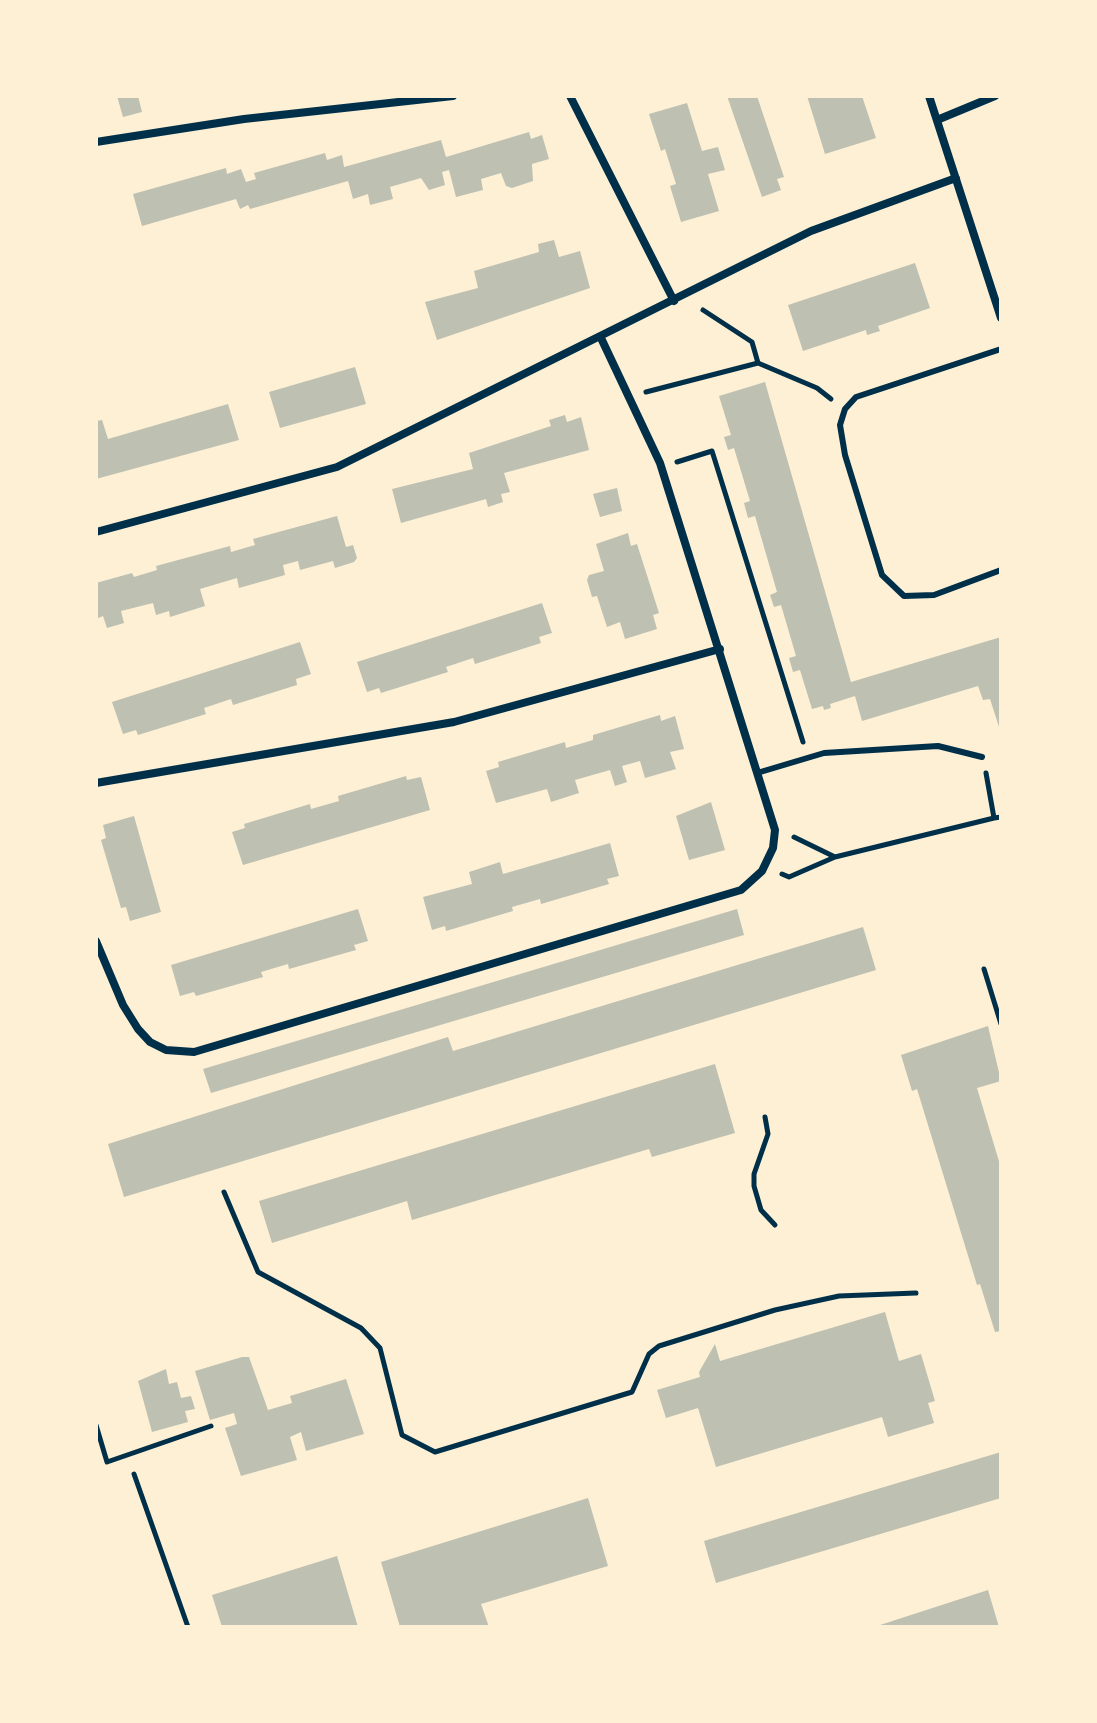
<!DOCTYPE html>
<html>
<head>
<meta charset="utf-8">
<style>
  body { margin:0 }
  #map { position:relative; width:1097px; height:1723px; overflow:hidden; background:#fdf0d5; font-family:"Crimson Pro",serif }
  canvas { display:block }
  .frame { position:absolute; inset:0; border:98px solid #fdf0d5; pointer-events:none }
</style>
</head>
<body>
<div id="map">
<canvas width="1097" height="1723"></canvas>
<div class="frame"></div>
</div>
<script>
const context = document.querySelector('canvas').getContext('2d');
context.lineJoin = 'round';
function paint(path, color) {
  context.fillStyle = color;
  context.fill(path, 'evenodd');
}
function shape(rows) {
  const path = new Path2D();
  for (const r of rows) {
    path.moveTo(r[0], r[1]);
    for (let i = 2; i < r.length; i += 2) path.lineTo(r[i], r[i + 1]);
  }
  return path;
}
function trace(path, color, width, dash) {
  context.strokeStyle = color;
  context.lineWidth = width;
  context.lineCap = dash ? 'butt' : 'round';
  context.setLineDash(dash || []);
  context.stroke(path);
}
const building = shape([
  [117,96,138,96,142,112,123,117],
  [727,96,757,96,784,177,777,179,781,190,762,197],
  [807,96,862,96,876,138,825,154],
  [687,103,702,151,718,147,725,170,708,174,719,211,681,222,670,186,676,184,665,149,661,151,649,114],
  [529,132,531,139,542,135,549,159,532,164,533,181,512,188,506,186,501,173,481,179,483,190,456,197,449,170,442,172,445,185,429,190,421,178,390,187,393,199,370,205,368,194,353,199,348,181,250,209,248,205,240,209,236,199,142,226,133,194,226,168,227,174,241,169,246,182,256,179,254,173,325,153,327,160,342,155,344,167,441,140,446,157],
  [554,240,559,257,580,251,590,288,437,340,425,302,478,288,474,271,539,252,538,244],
  [915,263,930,308,878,326,880,331,867,335,866,330,803,351,788,305],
  [355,367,366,404,280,428,269,392],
  [765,382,851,682,1001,637,1001,733,990,699,983,700,978,686,862,721,855,696,830,704,831,708,824,710,823,706,812,709,800,670,793,672,789,658,796,656,781,605,774,607,770,595,777,592,755,516,748,518,744,503,750,501,734,448,728,450,724,437,731,435,719,396],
  [228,404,239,440,96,479,96,421,102,420,108,439],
  [565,415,567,422,581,417,589,450,504,473,510,492,501,494,503,502,488,507,486,499,401,523,392,489,473,469,469,453,551,426,549,420],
  [617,488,622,511,600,517,593,494],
  [337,516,346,547,353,545,357,558,354,562,335,568,333,561,300,570,298,561,283,565,285,575,239,588,237,578,200,589,205,606,170,617,169,611,156,615,153,603,121,611,124,623,107,628,103,616,96,619,96,583,132,573,134,577,157,570,156,566,230,546,231,552,255,545,253,539],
  [628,533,631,546,637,544,659,613,653,615,657,629,625,639,620,622,607,627,597,596,592,597,587,580,589,575,604,571,596,544],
  [542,603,552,633,539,637,541,643,475,664,473,658,446,667,448,672,381,693,379,688,367,692,357,662],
  [300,642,311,674,296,679,297,685,233,705,231,699,204,708,206,714,138,735,136,730,123,734,112,702],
  [660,715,661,721,675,716,684,749,670,752,676,769,645,778,640,761,622,766,627,782,615,786,610,770,575,780,579,793,551,802,547,789,496,803,486,771,499,767,498,762,565,742,566,748,593,740,593,735],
  [406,776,407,780,421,777,430,810,243,865,232,832,245,828,244,824,310,804,311,809,339,801,338,796],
  [711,802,725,850,689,860,676,816],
  [134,816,161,912,130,921,126,907,121,908,101,840,106,838,103,825],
  [610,843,619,876,607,879,609,884,541,904,540,899,512,907,513,911,446,931,445,926,432,930,423,897,472,884,469,872,500,862,503,874],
  [358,909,368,941,354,945,356,950,289,969,288,964,261,972,263,977,196,996,194,992,180,996,171,965],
  [737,909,744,935,211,1093,203,1069],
  [863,927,876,970,124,1197,108,1144,448,1037,453,1051],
  [988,1026,1001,1081,977,1088,1001,1168,1001,1331,995,1332,980,1284,977,1285,917,1089,912,1091,901,1055],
  [715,1064,735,1133,652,1157,649,1149,412,1220,407,1201,272,1243,259,1201],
  [885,1312,899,1361,921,1354,935,1401,928,1403,934,1423,888,1437,882,1417,716,1467,698,1408,666,1418,657,1390,700,1377,699,1372,715,1344,720,1361],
  [242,1357,249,1357,268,1410,292,1403,290,1396,346,1379,364,1434,306,1451,301,1432,290,1437,297,1460,241,1476,225,1428,237,1424,234,1413,210,1420,195,1371],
  [166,1369,169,1384,177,1382,181,1398,191,1396,195,1409,185,1411,188,1422,152,1432,138,1381],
  [1001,1452,1001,1498,716,1583,704,1541],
  [588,1498,608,1566,481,1604,489,1627,400,1627,381,1562],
  [337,1556,358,1627,222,1627,212,1595],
  [988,1590,999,1627,877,1627,877,1626]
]);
const path = shape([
  [703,310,752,342,758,363,817,388,831,399],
  [646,392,758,363],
  [677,462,712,451,803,742],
  [986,773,994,818,1001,817],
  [794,837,835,857],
  [782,874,789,877,835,857,994,818],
  [984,969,1001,1024],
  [765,1117,768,1134,754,1174,754,1186,761,1210,775,1225],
  [224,1192,258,1272,361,1328,380,1348,402,1435,435,1452,632,1392,649,1354,659,1346,775,1310,839,1296,916,1293],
  [96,1425,107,1462,211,1426],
  [134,1474,188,1627]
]);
const service = shape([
  [1001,349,856,397,845,409,840,425,845,455,882,575,904,596,934,595,1001,570],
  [757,773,824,753,938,746,982,757]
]);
const minor = shape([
  [570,96,674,301],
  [929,96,1001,318],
  [937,120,995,96],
  [96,142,244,119,453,96],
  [96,532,337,467,811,231,956,178],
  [96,783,454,722,720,649],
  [96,941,123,1005,138,1029,150,1042,166,1050,194,1052,741,890,762,871,773,848,775,830,660,463,601,338]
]);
paint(building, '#bec0b2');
trace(path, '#003049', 5);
trace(service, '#003049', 6);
trace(minor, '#003049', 8);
</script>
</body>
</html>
